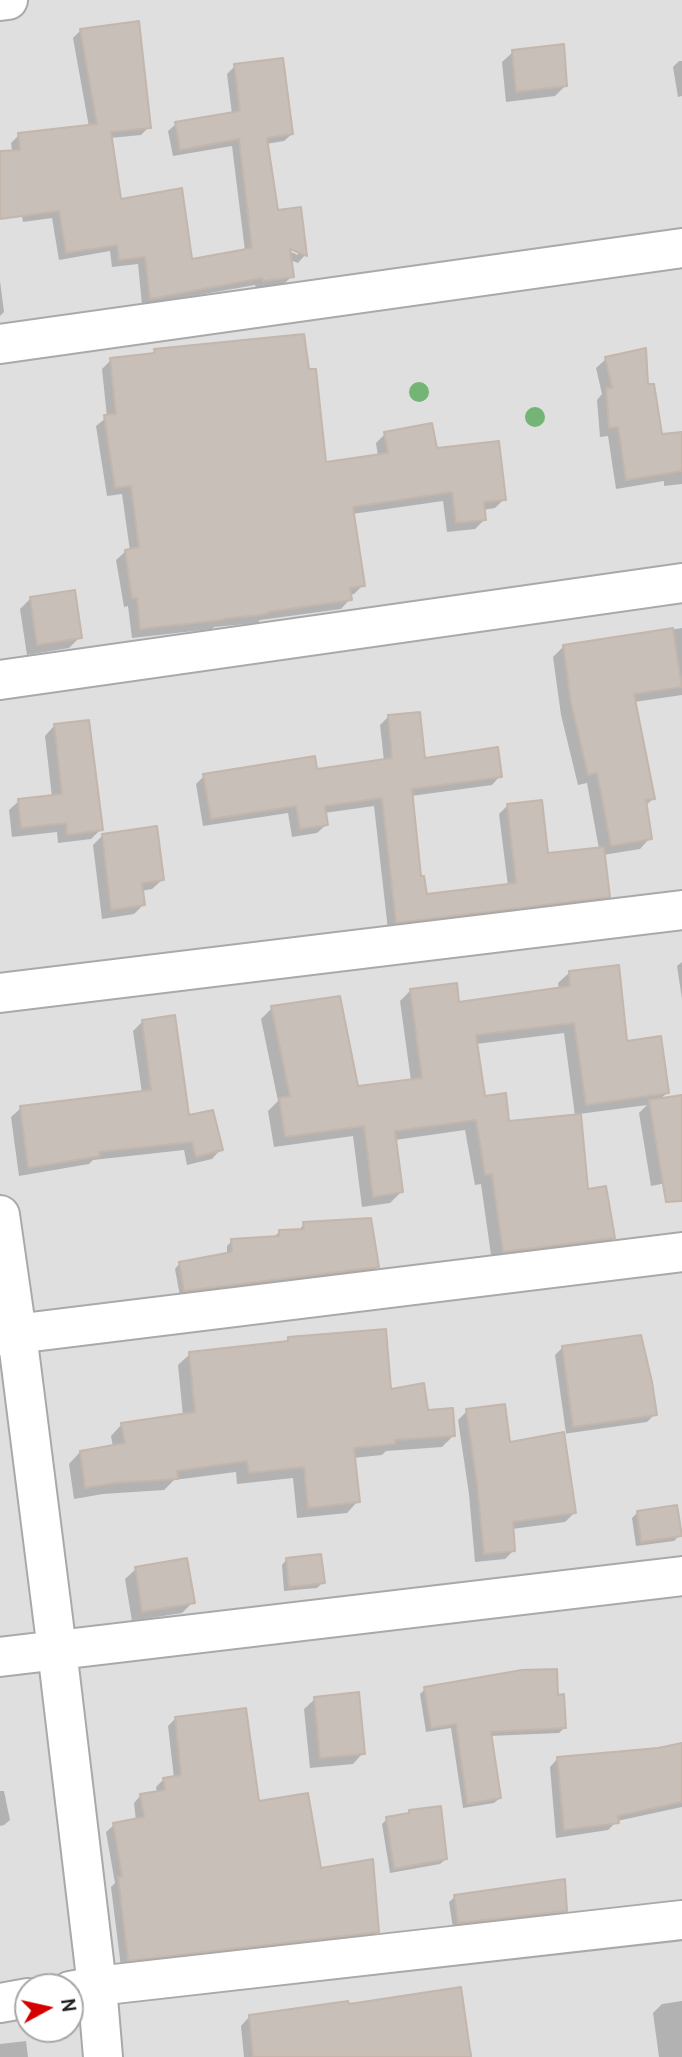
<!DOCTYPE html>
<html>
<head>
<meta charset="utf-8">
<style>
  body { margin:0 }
  #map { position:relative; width:682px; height:2057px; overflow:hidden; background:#f2efe9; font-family:Cabin,sans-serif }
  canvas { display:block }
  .north { position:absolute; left:14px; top:1973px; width:70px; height:70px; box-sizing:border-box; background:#fff; border:2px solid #a7a7a7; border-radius:50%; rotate:82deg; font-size:19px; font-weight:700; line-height:28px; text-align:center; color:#222 }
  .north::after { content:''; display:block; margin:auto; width:24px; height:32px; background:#d40000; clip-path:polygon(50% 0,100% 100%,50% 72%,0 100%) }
</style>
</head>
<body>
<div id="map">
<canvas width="682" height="2057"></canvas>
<div class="north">N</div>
</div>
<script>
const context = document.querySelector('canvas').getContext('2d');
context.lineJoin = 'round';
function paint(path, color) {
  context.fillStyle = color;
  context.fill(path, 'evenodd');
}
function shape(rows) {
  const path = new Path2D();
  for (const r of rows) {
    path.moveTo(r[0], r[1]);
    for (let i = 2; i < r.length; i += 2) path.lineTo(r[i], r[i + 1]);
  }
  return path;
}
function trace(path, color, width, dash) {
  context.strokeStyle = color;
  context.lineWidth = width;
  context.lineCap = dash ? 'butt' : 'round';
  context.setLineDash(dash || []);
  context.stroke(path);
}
const residential = shape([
  [0,0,682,0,682,2057,0,2057],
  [28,1987,70,1987,70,2029,28,2029]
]);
const shadow = shape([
  [81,30,149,127,141,135,110,138,119,201,190,261,245,251,232,146,173,156,168,131,176,124,232,114,227,74,235,66,292,134,284,141,266,144,276,212,300,209,305,255,298,263,290,260,292,276,284,284,256,288,255,285,142,305,138,264,112,267,110,251,59,260,52,218,23,222,16,181,11,143,19,135,89,127,73,38],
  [282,245,298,251,298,255,281,248],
  [513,52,566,85,555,96,506,102,502,62],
  [679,61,682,61,682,96,678,97,673,67],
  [0,281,4,312,0,316],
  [155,350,325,464,378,456,376,443,385,434,435,450,504,499,495,508,483,510,484,520,475,529,447,532,443,501,352,514,363,585,354,594,350,595,350,599,341,609,260,620,257,623,214,627,212,629,132,638,128,606,124,607,116,560,126,551,130,551,122,494,107,496,96,426,107,417,102,369,111,360,151,355],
  [606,359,646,386,660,436,682,433,682,484,664,486,664,481,616,489,608,436,600,437,597,400,602,394,596,368],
  [31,598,80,637,69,648,27,655,20,609],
  [682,628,682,695,634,702,653,799,645,806,650,838,640,849,603,855,608,896,599,905,388,930,374,806,324,813,326,825,317,833,292,837,288,813,203,826,196,784,204,776,316,771,384,761,380,725,388,717,423,760,500,776,492,785,411,796,420,878,425,896,508,886,499,814,508,805,546,854,599,849,587,783,578,785,561,715,553,657,563,647],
  [54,726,101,829,91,839,58,843,57,832,12,837,9,810,19,801,52,797,45,736],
  [103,835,162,880,152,889,141,891,143,905,134,914,102,919,93,845],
  [682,962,682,999,677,966],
  [570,972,667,1093,659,1100,682,1097,682,1180,651,1186,639,1113,647,1105,579,1114,587,1191,614,1238,603,1249,492,1262,481,1184,475,1185,465,1130,395,1140,401,1192,390,1203,362,1207,353,1136,274,1147,268,1111,278,1101,261,1019,272,1008,357,1088,411,1081,400,1001,411,990,458,1004,559,989,558,983],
  [564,1033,575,1116,507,1123,483,1098,476,1044],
  [142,1022,187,1117,221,1149,212,1159,187,1165,184,1150,93,1160,89,1164,19,1176,11,1117,21,1108,142,1093,133,1031],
  [304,1223,377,1267,372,1272,180,1296,175,1269,180,1263,227,1255,227,1246,232,1241,274,1237,279,1232,299,1231],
  [288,1339,389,1391,454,1435,442,1447,386,1451,382,1455,353,1458,358,1501,347,1513,297,1518,293,1478,237,1484,236,1472,174,1480,164,1490,103,1494,74,1499,69,1464,80,1452,113,1447,111,1436,122,1424,183,1416,178,1365,190,1354,284,1343],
  [563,1347,655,1414,647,1422,563,1434,574,1513,565,1522,512,1529,514,1550,505,1559,475,1562,469,1494,458,1420,467,1411,509,1444,566,1433,555,1355],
  [637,1513,680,1535,674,1541,636,1546,632,1518],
  [287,1559,323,1582,317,1588,284,1591,282,1565],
  [136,1569,193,1602,182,1613,132,1621,125,1579],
  [425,1689,556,1696,564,1728,559,1733,490,1736,500,1798,494,1803,463,1808,451,1728,426,1732,420,1694],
  [315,1699,363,1753,353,1764,310,1768,304,1709],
  [176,1718,377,1932,369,1939,121,1967,111,1887,115,1883,106,1832,114,1825,136,1821,134,1803,141,1795,157,1793,156,1787,164,1779,174,1778,168,1726],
  [682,1745,682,1807,617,1821,608,1830,556,1838,550,1767,558,1758,659,1750],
  [0,1791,4,1791,10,1820,4,1825,0,1826],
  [410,1812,446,1859,440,1864,390,1873,382,1824,387,1819,406,1816],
  [455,1897,565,1910,560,1916,453,1928,449,1902],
  [682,2001,682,2057,658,2057,659,2057,653,2013,662,2004],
  [249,2017,471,2050,472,2057,244,2057,241,2026],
  [26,2041,28,2057,0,2057,0,2044]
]);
const building = shape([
  [139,21,151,128,111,132,121,199,182,188,192,259,252,248,239,139,180,150,175,122,240,111,234,64,283,58,293,134,267,138,278,210,301,207,307,256,290,249,294,277,263,281,262,278,150,299,145,257,119,260,117,245,66,253,59,211,0,219,0,151,20,150,18,133,97,124,80,29,139,21],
  [564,44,567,86,516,92,512,50,564,44],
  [304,334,309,369,316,369,326,462,388,453,384,432,432,423,437,448,499,441,506,500,484,502,486,520,456,523,452,492,353,507,365,586,350,588,352,600,268,612,268,614,223,619,223,620,140,629,137,598,132,598,125,550,139,547,131,486,115,488,104,415,116,414,110,358,155,353,154,349,304,334],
  [646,348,648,384,654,384,662,434,682,432,682,471,626,480,618,427,609,428,606,388,612,388,605,357,646,348],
  [75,590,82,638,37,645,30,597,75,590],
  [673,628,682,687,634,694,655,799,646,800,652,839,611,846,597,773,588,775,571,703,563,645,673,628],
  [420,712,425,758,498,747,502,777,412,789,421,876,424,876,427,894,516,883,507,804,542,800,548,853,604,847,610,897,396,923,382,798,325,806,328,825,300,829,296,806,211,819,203,774,315,756,317,769,392,758,388,715,420,712],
  [89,720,103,830,67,835,66,823,21,828,18,799,62,794,54,724,89,720],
  [157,826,164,880,142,883,145,905,111,910,102,834,157,826],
  [619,965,627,1041,661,1036,669,1093,586,1105,574,1023,476,1035,485,1096,506,1093,509,1121,581,1114,588,1189,606,1186,615,1238,503,1252,492,1174,485,1175,476,1120,395,1131,403,1192,373,1197,364,1126,285,1137,279,1098,290,1096,271,1006,340,996,358,1086,422,1078,410,989,457,983,459,1002,570,986,569,971,619,965],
  [175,1015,189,1115,213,1110,223,1150,196,1157,192,1142,99,1152,100,1156,28,1168,20,1106,151,1090,142,1020,175,1015],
  [682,1095,682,1201,666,1202,649,1100,682,1095],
  [371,1218,379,1267,184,1291,179,1262,232,1252,231,1239,279,1236,279,1230,304,1229,303,1222,371,1218],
  [386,1329,391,1389,424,1383,428,1410,453,1408,455,1436,395,1440,395,1444,354,1448,360,1502,308,1508,304,1467,249,1473,247,1461,177,1471,178,1479,115,1483,85,1488,80,1451,125,1443,121,1423,195,1412,189,1352,288,1341,288,1337,386,1329],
  [641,1335,652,1382,657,1415,573,1427,562,1346,641,1335],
  [505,1404,510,1442,564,1432,576,1513,513,1522,515,1551,484,1554,477,1484,466,1409,505,1404],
  [677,1505,682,1536,641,1542,637,1511,677,1505],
  [321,1554,325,1583,289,1587,286,1558,321,1554],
  [187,1558,195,1603,142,1612,135,1567,187,1558],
  [557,1669,558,1695,564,1694,566,1728,491,1732,501,1798,467,1804,456,1724,431,1728,424,1687,522,1670,557,1669],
  [359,1692,365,1754,320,1758,314,1697,359,1692],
  [246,1708,259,1801,308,1793,321,1868,373,1859,379,1932,128,1961,118,1877,122,1877,113,1823,144,1817,140,1794,165,1790,163,1778,181,1775,175,1717,246,1708],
  [682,1743,682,1802,618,1816,619,1823,564,1830,557,1757,658,1748,682,1743],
  [441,1806,447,1859,394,1869,386,1817,409,1813,409,1810,441,1806],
  [565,1879,567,1911,458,1923,454,1895,565,1879],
  [461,1987,471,2057,253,2057,249,2015,348,2001,349,2004,461,1987]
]);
const street = shape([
  [0,1,8,0],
  [0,344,682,248],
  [0,680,682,583],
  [0,993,682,910],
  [0,1215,17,1334,57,1650,97,1986,103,2057],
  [0,1336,682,1252],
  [0,1657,682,1576],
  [70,1991,97,1986,682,1920],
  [0,2003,28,1998]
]);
const trees = [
  [419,392],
  [535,417]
];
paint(residential, '#e0dfdf');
paint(shadow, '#0003');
paint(building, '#c7bfb8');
trace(building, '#c4b6ab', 2);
trace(street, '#a9a9a9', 42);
trace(street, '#fff', 38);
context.fillStyle = '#74b475';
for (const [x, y] of trees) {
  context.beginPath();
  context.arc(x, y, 10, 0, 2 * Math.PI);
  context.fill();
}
</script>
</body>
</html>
